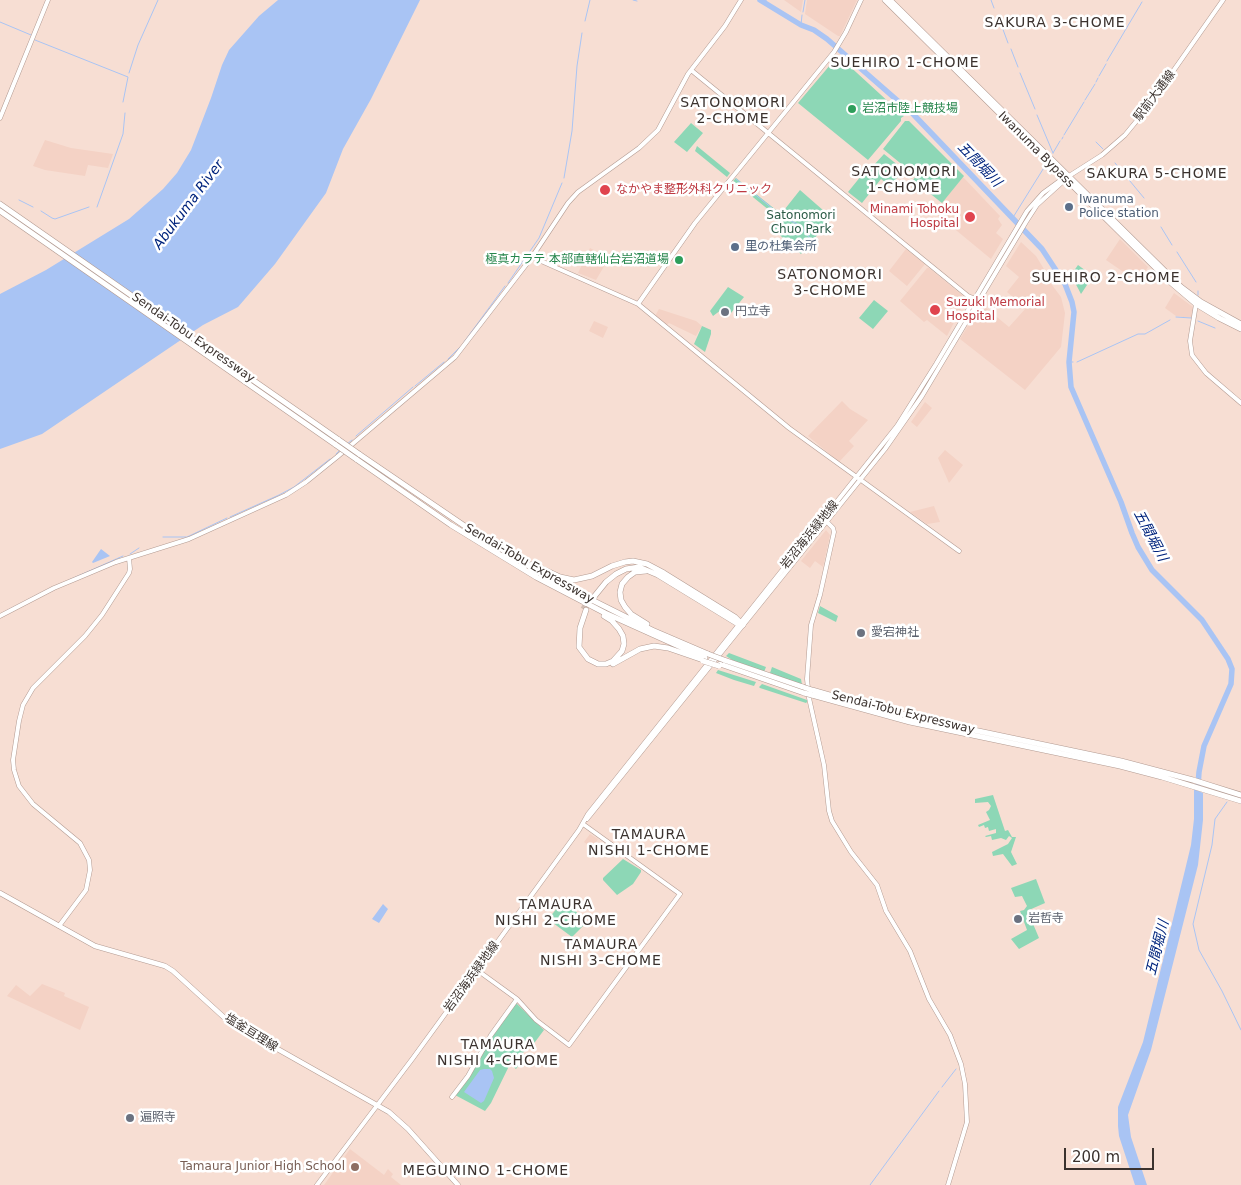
<!DOCTYPE html>
<html>
<head>
<meta charset="utf-8">
<style>
  body { margin:0 }
  #map { position:relative; width:1241px; height:1185px; overflow:hidden; background:#f7ded3; font-family:"DejaVu Sans",sans-serif }
  canvas { display:block }
  .scale { position:absolute; left:1064px; top:1148px; width:90px; height:22px; box-sizing:border-box; border:2px solid #3b322e; border-top:0; padding-left:6px; font-size:15px; line-height:18px; white-space:nowrap; color:#3b322e; -webkit-text-stroke:4px #fff; paint-order:stroke }
</style>
</head>
<body>
<div id="map">
<canvas width="1241" height="1185"></canvas>
<div class="scale">200 m</div>
</div>
<script>
const context = document.querySelector('canvas').getContext('2d');
context.lineJoin = 'round';
function paint(path, color) {
  context.fillStyle = color;
  context.fill(path, 'evenodd');
}
function shape(rows) {
  const path = new Path2D();
  for (const r of rows) {
    path.moveTo(r[0], r[1]);
    for (let i = 2; i < r.length; i += 2) path.lineTo(r[i], r[i + 1]);
  }
  return path;
}
function trace(path, color, width, dash) {
  context.strokeStyle = color;
  context.lineWidth = width;
  context.lineCap = dash ? 'butt' : 'round';
  context.setLineDash(dash || []);
  context.stroke(path);
}
function write(font, color, halo, rows, align = 'center') {
  context.font = font + ' "DejaVu Sans","Noto Sans JP",sans-serif';
  context.lineWidth = 5;
  context.setLineDash([]);
  context.textBaseline = 'middle';
  context.strokeStyle = halo;
  context.fillStyle = color;
  for (const [text, x, y, turn = 0] of rows) {
    context.save();
    context.translate(x, y);
    context.rotate((+turn || 0) * Math.PI / 180);
    context.textAlign = isNaN(turn) ? turn : align;
    if (halo) context.strokeText(text, 0, 0);
    context.fillText(text, 0, 0);
    context.restore();
  }
}
const built = shape([
  [784,0,803,0,801,12],
  [807,0,857,0,840,36,838,36,805,14],
  [45,140,71,148,113,154,108,168,88,165,85,176,45,170,33,166],
  [963,177,1000,216,998,219,1002,225,996,233,1003,239,991,259,934,212],
  [1120,239,1148,267,1138,282,1106,260],
  [1021,242,1036,256,1050,279,1049,281,1061,297,1065,313,1061,347,1025,390,960,339,981,304,1009,327,1026,308,1007,292,1019,277,1006,266],
  [590,248,609,258,596,280,578,273],
  [906,249,925,264,907,286,889,271],
  [927,268,929,268,962,295,965,301,947,336,927,320,924,322,900,301],
  [1174,293,1193,307,1191,318,1176,316,1165,308],
  [659,309,696,321,702,326,696,336,669,323,667,325,655,316],
  [594,321,608,327,603,338,589,331],
  [842,401,850,409,868,420,849,441,854,446,839,462,808,436],
  [925,402,932,408,917,427,911,422],
  [945,450,963,465,949,483,938,458],
  [934,506,940,522,927,524,910,512],
  [826,530,830,535,823,567,815,561,810,568,801,561],
  [590,834,598,839,592,848,584,842],
  [42,984,65,993,64,996,89,1007,80,1030,7,996,16,985,30,996],
  [350,1149,384,1175,388,1169,393,1174,391,1177,401,1185,324,1185]
]);
const green = shape([
  [836,58,845,62,904,116,901,118,901,121,868,160,798,103],
  [905,121,909,121,964,176,942,203,913,180,916,176,883,149],
  [691,123,703,133,687,152,674,142],
  [697,146,730,173,727,177,695,151],
  [884,154,904,170,890,186,881,179,862,203,848,192,870,165,873,166],
  [736,178,781,214,800,190,832,218,801,254,773,229,780,219,733,181],
  [1078,265,1093,276,1081,294,1071,275],
  [728,287,744,297,731,313,725,307,713,316,710,311],
  [874,300,888,311,873,329,859,318],
  [702,326,711,330,711,334,705,352,694,344],
  [820,606,838,616,836,622,818,613],
  [729,653,766,667,764,672,737,663,726,656],
  [772,667,801,679,802,685,770,673],
  [718,670,756,682,754,686,734,680,716,673],
  [762,684,807,700,807,702,806,703,760,688,759,687],
  [993,795,1005,831,1008,830,1012,837,1016,837,1011,852,1017,864,1012,866,1003,854,993,856,992,852,1008,844,1012,838,1009,836,1006,840,1001,838,992,840,991,836,986,837,985,836,996,833,996,829,989,831,988,827,985,828,984,825,979,827,978,825,990,820,986,812,989,810,991,806,988,802,975,803,975,799],
  [623,859,641,870,641,872,633,884,617,895,603,880,603,878],
  [1036,879,1045,903,1029,910,1031,919,1039,938,1019,949,1011,939,1027,930,1020,911,1024,910,1027,906,1022,896,1015,897,1011,888],
  [562,902,565,902,572,907,586,923,572,937,549,920,549,918],
  [516,1003,544,1030,532,1046,517,1057,522,1061,516,1069,510,1064,491,1103,485,1111,455,1095,492,1036]
]);
const water = shape([
  [278,0,420,0,371,99,343,149,326,193,275,264,238,307,203,325,42,434,0,449,0,294,46,270,129,219,163,189,177,173,191,150,211,98,222,65,229,50,259,16],
  [101,549,110,556,93,563,92,562],
  [1194,789,1203,793,1203,820,1198,865,1151,1050,1128,1115,1131,1137,1147,1185,1135,1185,1119,1136,1118,1126,1118,1107,1143,1042,1185,870,1191,845,1194,819],
  [383,904,388,909,379,923,372,919],
  [484,1069,490,1069,492,1071,494,1078,484,1101,481,1103,464,1092,480,1070]
]);
const stream = shape([
  [633,0,637,1],
  [766,0,766,3],
  [991,0,994,8],
  [803,12,805,0],
  [998,16,1008,43],
  [585,21,590,0],
  [0,22,31,35],
  [801,25,802,15],
  [35,40,128,77,123,102],
  [1011,49,1018,67],
  [1107,61,1142,2],
  [129,73,138,45,158,0],
  [1020,73,1035,109],
  [1099,76,1106,64],
  [1096,82,1098,78],
  [1085,100,1095,84],
  [1037,115,1053,153],
  [1064,135,1084,102],
  [1062,139,1063,137],
  [1096,142,1103,149],
  [1053,153,1060,141],
  [1115,163,1144,198],
  [564,178,572,131,577,66,582,33],
  [736,179,783,217,797,224,810,238],
  [19,200,33,207],
  [97,207,123,134,125,113],
  [41,211,52,218,55,219,89,207],
  [1012,219,1045,166],
  [1161,227,1172,245],
  [1177,252,1196,282],
  [508,283,539,238,562,183],
  [1198,291,1198,295],
  [1176,317,1191,318],
  [1198,321,1215,328],
  [464,342,505,286],
  [448,359,460,347],
  [1069,362,1073,362],
  [1077,362,1138,334,1145,334,1170,320],
  [415,386,444,362],
  [356,436,413,387],
  [347,444,352,440],
  [336,454,340,450],
  [230,517,279,495,294,487,330,459],
  [163,537,187,537,227,518],
  [130,554,139,548],
  [69,580,123,556],
  [6,611,45,591],
  [1227,802,1215,819,1212,845,1193,924,1199,950,1222,991,1241,1030],
  [942,1087,956,1069],
  [870,1185,939,1091]
]);
const river = shape([
  [760,0,801,25,814,30,827,39,914,115,1042,249,1065,284,1072,302,1074,312,1069,362,1071,387,1121,502,1132,533,1138,547,1152,570,1202,620,1228,659,1232,669,1231,684,1204,746,1199,772,1198,786]
]);
const highwayTunnel = shape([
  [583,609,590,596]
]);
const secondary = shape([
  [691,70,968,296,976,299],
  [0,118,48,0],
  [532,257,638,304,789,428,959,551],
  [638,304,695,223,834,52,846,32,861,0],
  [1196,304,1190,341,1192,355,1206,373,1241,403],
  [826,521,833,528,834,532,820,595,811,625,807,679,809,698,824,765,829,811,832,821,851,852,877,885,886,911,910,951,929,999,950,1035,961,1064,965,1084,967,1122,948,1185],
  [0,616,54,588,78,578,116,562,189,539,286,495,306,482,337,457,455,357,532,257,568,203,578,192,639,148,658,130,688,74,725,26,741,0],
  [587,819,885,449,922,396,1026,222,1037,205,1069,176,1102,155,1125,135,1148,107,1223,0],
  [59,926,86,890,90,870,89,860,80,843,33,804,19,786,14,770,13,760,19,721,23,705,33,688,85,636,102,615,129,573,130,569,129,558],
  [477,970,517,999,536,1020,569,1045,680,894,583,824],
  [452,1097,468,1076,491,1035,517,999],
  [317,1185,413,1058,579,830,588,814,897,426,936,364,1027,211,1043,193,1065,177]
]);
const primary = shape([
  [0,893,95,946,165,966,173,971,228,1021,389,1112,408,1129,458,1185]
]);
const highway = shape([
  [885,0,1169,281,1196,304,1219,318,1241,329],
  [890,0,1181,287,1201,302,1241,324],
  [0,204,339,440],
  [0,211,336,445],
  [359,454,475,533,552,580,652,630,708,654],
  [356,459,451,525,536,577,605,613,705,658],
  [532,564,560,577,574,580,592,576,612,566,625,562,633,561,647,564,664,573,735,617,743,625],
  [646,571,635,572,628,577,622,584,620,592,621,600,625,607,631,614,647,624],
  [593,598,606,582,616,574,626,569,639,567,658,575,738,624,743,625],
  [586,610,580,628,579,647,588,659,598,664,606,664,613,661,622,651,624,644,623,636,619,629,612,621,604,616],
  [724,660,803,687],
  [613,664,640,649,654,646,668,648,703,660],
  [720,664,804,693],
  [812,690,864,705,926,720,1121,761,1193,780,1241,795],
  [812,695,910,722,1120,766,1162,777,1241,801]
]);
const highwayBridge = shape([
  [339,440,359,454],
  [336,445,356,459],
  [708,654,724,660],
  [703,661,719,666],
  [803,687,812,690],
  [804,693,812,695]
]);
const markers = [
  [852,109,5,"#2e9e5b"],
  [605,190,6,"#e0444e"],
  [1069,207,5,"#5c6f8a"],
  [970,217,6,"#e0444e"],
  [735,247,5,"#5c6f8a"],
  [679,260,5,"#2e9e5b"],
  [935,310,6,"#e0444e"],
  [725,312,5,"#6b7280"],
  [861,633,5,"#6b7280"],
  [1018,919,5,"#6b7280"],
  [130,1118,5,"#6b7280"],
  [355,1167,5,"#8d6e63"]
];
const streetNames = [
  ["駅前大通線",1155,96,-53],
  ["Iwanuma Bypass",1036,150,45],
  ["Sendai-Tobu Expressway",193,338,35],
  ["岩沼海浜緑地線",810,535,-51],
  ["Sendai-Tobu Expressway",529,564,30],
  ["Sendai-Tobu Expressway",903,713,14],
  ["岩沼海浜緑地線",472,977,-54],
  ["塩釜亘理線",251,1033,32]
];
const leisureNames = [
  ["岩沼市陸上競技場",862,109],
  ["極真カラテ 本部直轄仙台岩沼道場",669,260,"right"]
];
const healthNames = [
  ["なかやま整形外科クリニック",616,190],
  ["Minami Tohoku",959,210,"right"],
  ["Hospital",959,224,"right"],
  ["Suzuki Memorial",946,303],
  ["Hospital",946,317]
];
const serviceNames = [
  ["Iwanuma",1079,200],
  ["Police station",1079,214],
  ["里の杜集会所",745,247]
];
const parkNames = [
  ["Satonomori",801,216],
  ["Chuo Park",801,230]
];
const worshipNames = [
  ["円立寺",735,312],
  ["愛宕神社",871,633],
  ["岩哲寺",1028,919],
  ["遍照寺",140,1118]
];
const educationNames = [
  ["Tamaura Junior High School",345,1167]
];
const neighbourhoodNames = [
  ["SAKURA 3-CHOME",1055,23],
  ["SUEHIRO 1-CHOME",905,63],
  ["SATONOMORI",733,103],
  ["2-CHOME",733,119],
  ["SATONOMORI",904,172],
  ["1-CHOME",904,188],
  ["SAKURA 5-CHOME",1157,174],
  ["SATONOMORI",830,275],
  ["3-CHOME",830,291],
  ["SUEHIRO 2-CHOME",1106,278],
  ["TAMAURA",649,835],
  ["NISHI 1-CHOME",649,851],
  ["TAMAURA",556,905],
  ["NISHI 2-CHOME",556,921],
  ["TAMAURA",601,945],
  ["NISHI 3-CHOME",601,961],
  ["TAMAURA",498,1045],
  ["NISHI 4-CHOME",498,1061],
  ["MEGUMINO 1-CHOME",486,1171]
];
const waterNames = [
  ["五間堀川",979,165,46],
  ["Abukuma River",189,205,-53],
  ["五間堀川",1150,536,62],
  ["五間堀川",1158,948,-76]
];
paint(built, '#f4d2c5');
paint(green, '#8dd7b6');
paint(water, '#a9c4f4');
trace(stream, '#a9c4f4', 1);
trace(river, '#a9c4f4', 5.5);
trace(highwayTunnel, '#d1bcb2', 5, [5, 2.5]);
trace(secondary, '#b39b92', 5);
trace(primary, '#b39b92', 5.5);
trace(highway, '#b39b92', 6);
trace(secondary, '#fff', 4);
trace(primary, '#fff', 4.5);
trace(highway, '#fff', 5);
trace(highwayBridge, '#b39b92', 6, []);
trace(highwayBridge, '#fff', 5);
for (const [x, y, r, color] of markers) {
  const dot = new Path2D();
  dot.arc(x, y, r, 0, 2 * Math.PI);
  context.fillStyle = color;
  context.fill(dot);
  trace(dot, '#fff', 2);
}
write('12px', '#3b322e', '#fff', streetNames);
write('12px', '#27864d', '#fff', leisureNames, 'left');
write('12px', '#be3a42', '#fff', healthNames, 'left');
write('12px', '#4e5e75', '#fff', serviceNames, 'left');
write('12px', '#2c5b47', '#fff', parkNames);
write('12px', '#5b616d', '#fff', worshipNames, 'left');
write('12px', '#785e54', '#fff', educationNames, 'right');
context.letterSpacing = '1px';
write('14px', '#3b322e', '#fff', neighbourhoodNames);
context.letterSpacing = '0px';
write('italic 14px', '#00247d', '#fff', waterNames);
</script>
</body>
</html>
